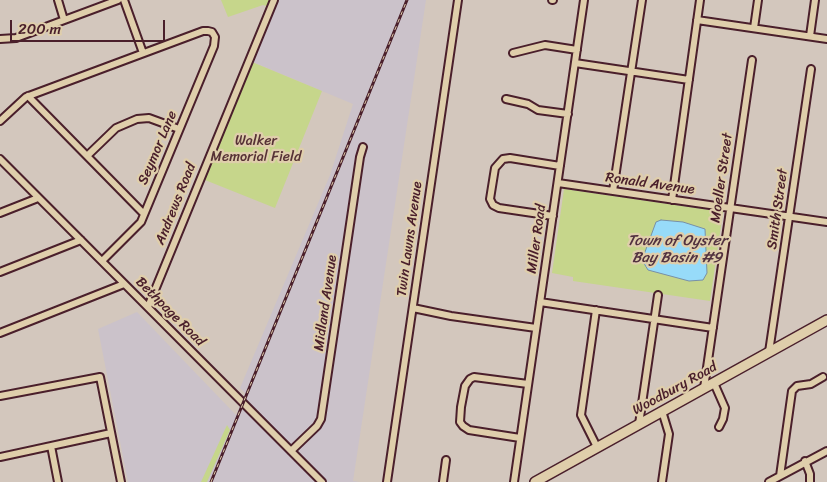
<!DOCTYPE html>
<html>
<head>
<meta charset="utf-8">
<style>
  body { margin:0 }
  #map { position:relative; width:827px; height:482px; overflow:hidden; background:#d3c7bd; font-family:Sriracha,sans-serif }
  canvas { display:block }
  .scale { position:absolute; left:10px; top:20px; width:155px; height:22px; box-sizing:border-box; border:2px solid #4a1f2b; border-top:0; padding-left:6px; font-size:15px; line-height:18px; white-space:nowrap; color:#4a1f2b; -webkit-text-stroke:4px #dfceab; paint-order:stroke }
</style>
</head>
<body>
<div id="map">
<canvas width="827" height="482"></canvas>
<div class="scale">200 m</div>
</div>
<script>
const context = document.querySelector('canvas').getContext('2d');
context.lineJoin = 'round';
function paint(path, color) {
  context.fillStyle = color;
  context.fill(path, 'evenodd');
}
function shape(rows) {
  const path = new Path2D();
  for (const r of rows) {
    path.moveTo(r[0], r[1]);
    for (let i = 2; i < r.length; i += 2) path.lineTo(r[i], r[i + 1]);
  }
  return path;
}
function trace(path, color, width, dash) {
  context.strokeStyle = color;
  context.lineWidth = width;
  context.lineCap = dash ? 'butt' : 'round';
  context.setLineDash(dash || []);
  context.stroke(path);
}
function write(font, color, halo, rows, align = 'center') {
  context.font = font + ' Sriracha,sans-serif';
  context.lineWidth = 4.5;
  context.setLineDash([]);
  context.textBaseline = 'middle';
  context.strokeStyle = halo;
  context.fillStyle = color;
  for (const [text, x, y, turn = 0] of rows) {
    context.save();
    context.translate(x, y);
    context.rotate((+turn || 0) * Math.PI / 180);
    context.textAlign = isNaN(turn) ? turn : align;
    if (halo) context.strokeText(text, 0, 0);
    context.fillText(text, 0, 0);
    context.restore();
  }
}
const built = shape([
  [278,0,426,0,353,481,359,482,128,482,98,329,137,312,236,415,245,393,240,388,330,175,353,104,253,62]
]);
const green = shape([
  [221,0,270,0,267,6,263,5,228,17],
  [252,62,322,91,275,208,200,178],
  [564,189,723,212,710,301,573,281,573,277,552,273],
  [227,425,230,430,207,482,201,482]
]);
const water = shape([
  [661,220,683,222,705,229,707,273,703,280,689,281,648,270,642,260,656,222,661,220]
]);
const minor = shape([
  [58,0,64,20],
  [124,0,143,53],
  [552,0,553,0],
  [697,20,827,39],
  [754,28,758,0],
  [810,36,815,0],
  [0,39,16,38,118,0],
  [513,53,545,45,577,50],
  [575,63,689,80],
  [28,96,144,214],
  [506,99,528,104,538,110,568,114],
  [0,121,26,97,203,31,208,31,212,32,215,37,214,46,141,222,102,261],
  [87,156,116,128,137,119,149,118,179,129],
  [0,159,322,482],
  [558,183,827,222],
  [613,191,642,0],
  [672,200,700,0],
  [0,213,38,198],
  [553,216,499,208,493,205,490,199,495,168,503,159,510,158,560,166],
  [0,272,81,240],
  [540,302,713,328],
  [148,307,274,0],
  [413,308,451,316,536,328],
  [596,310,581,415,597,447],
  [0,333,124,284],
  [769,352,811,69],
  [714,383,725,408,723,419,719,427],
  [704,388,752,60],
  [0,396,100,377,121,482],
  [639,424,658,295],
  [520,438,469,430,463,426,460,422,461,407,465,386,470,379,474,377,528,384],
  [51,446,58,482],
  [291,451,317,426,321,419,360,157,363,147],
  [0,457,111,433],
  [805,461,810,474,810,482],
  [780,476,792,391,797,386,811,384,823,377],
  [387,482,458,0],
  [443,482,446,460],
  [514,482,584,0],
  [662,482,669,434,662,411],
  [769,482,827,451]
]);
const secondary = shape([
  [535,482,827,320]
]);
const rail = shape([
  [211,482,407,0]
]);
const parkNames = [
  ["Walker",256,141],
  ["Memorial Field",256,157]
];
const streetNames = [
  ["Seymor Lane",158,148,-67],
  ["Moeller Street",722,178,-82],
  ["Ronald Avenue",650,184,8],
  ["Andrews Road",176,204,-68],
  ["Smith Street",778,209,-82],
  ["Twin Lawns Avenue",410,239,-82],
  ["Miller Road",537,239,-82],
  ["Midland Avenue",326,303,-82],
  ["Bethpage Road",170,312,45],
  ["Woodbury Road",675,389,-29]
];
const waterNames = [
  ["Town of Oyster",677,241],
  ["Bay Basin #9",677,258]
];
paint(built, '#cbc2ca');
paint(green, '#c6d68b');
paint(water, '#97dbf9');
trace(water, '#7890a7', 1);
trace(minor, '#4a1f2b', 10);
trace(secondary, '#4a1f2b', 12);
trace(minor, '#dfceab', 6);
trace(secondary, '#dfceab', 9);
trace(rail, '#4a1f2b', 3);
trace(rail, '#dfceab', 1, [4]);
write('14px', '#563135', '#dfceab', parkNames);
write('14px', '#4a1f2b', '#dfceab', streetNames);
write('italic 15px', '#523240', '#dfceab', waterNames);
</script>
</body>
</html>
